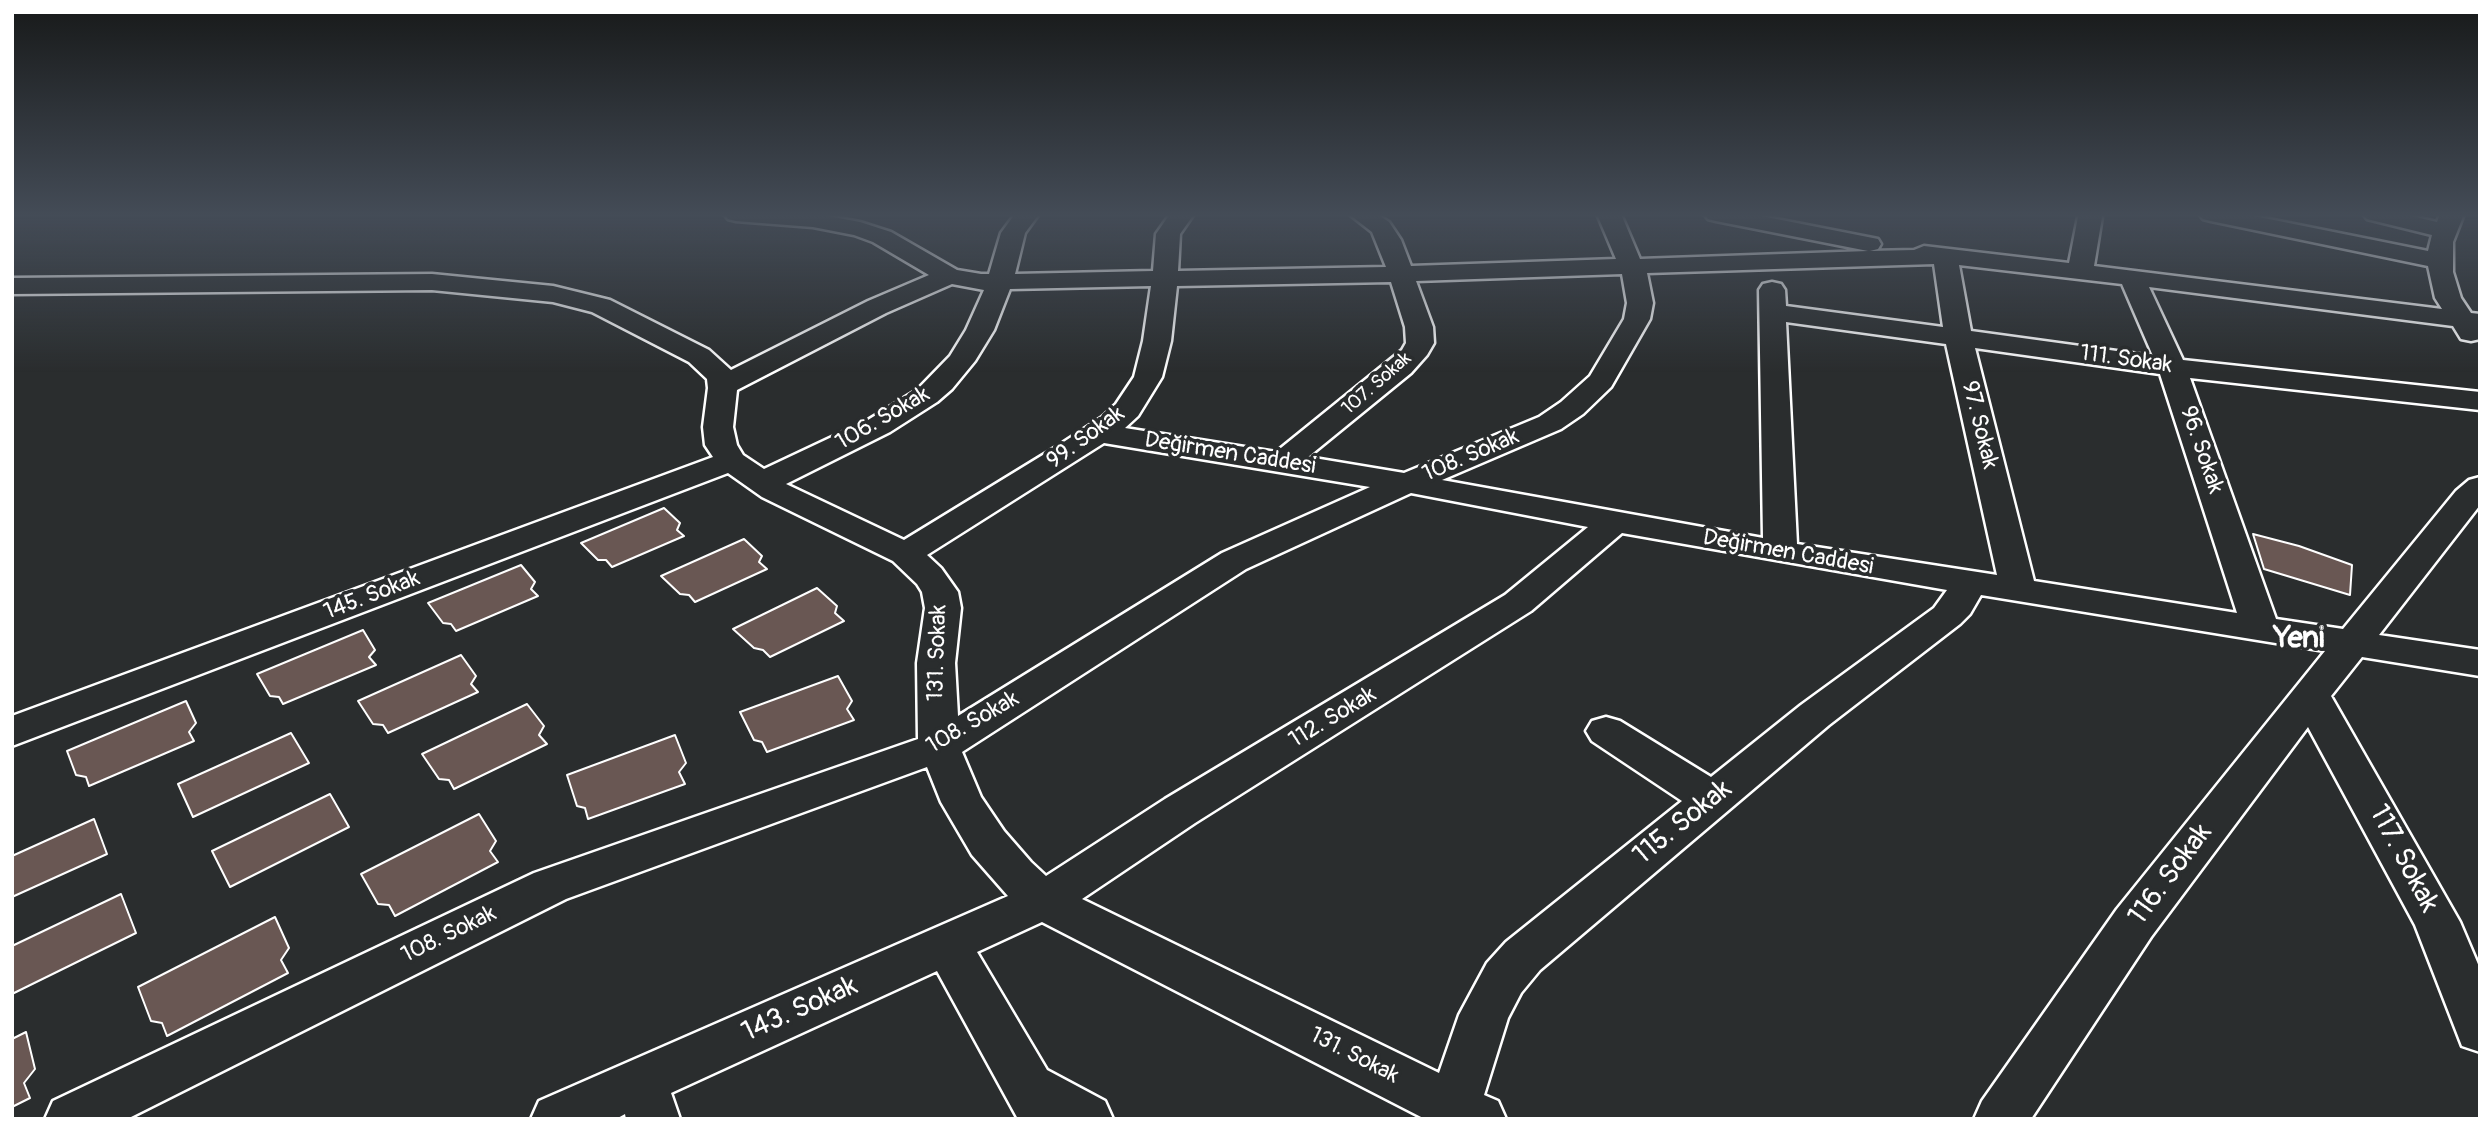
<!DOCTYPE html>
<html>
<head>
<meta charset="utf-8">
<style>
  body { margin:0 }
  #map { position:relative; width:2492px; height:1131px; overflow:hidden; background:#2a2d2e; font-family:Pangolin,sans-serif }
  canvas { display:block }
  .frame { position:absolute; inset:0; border:14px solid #fff; pointer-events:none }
</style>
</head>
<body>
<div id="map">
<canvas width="2492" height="1131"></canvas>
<div class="frame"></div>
</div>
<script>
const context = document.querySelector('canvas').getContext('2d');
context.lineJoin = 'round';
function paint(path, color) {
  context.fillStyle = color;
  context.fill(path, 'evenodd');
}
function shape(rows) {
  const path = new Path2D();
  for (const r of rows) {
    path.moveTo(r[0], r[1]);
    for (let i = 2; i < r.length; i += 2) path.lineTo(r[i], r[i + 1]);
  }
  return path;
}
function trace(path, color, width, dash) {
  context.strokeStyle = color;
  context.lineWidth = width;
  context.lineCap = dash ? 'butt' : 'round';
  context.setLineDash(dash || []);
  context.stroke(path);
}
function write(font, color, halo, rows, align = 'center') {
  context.font = font + ' Pangolin,sans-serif';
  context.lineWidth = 7;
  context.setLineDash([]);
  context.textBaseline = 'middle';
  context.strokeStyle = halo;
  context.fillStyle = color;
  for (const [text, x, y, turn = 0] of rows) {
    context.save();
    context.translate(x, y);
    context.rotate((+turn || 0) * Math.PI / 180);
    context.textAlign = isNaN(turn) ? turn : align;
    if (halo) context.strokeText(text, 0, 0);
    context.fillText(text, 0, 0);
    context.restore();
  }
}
const building = shape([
  [664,508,680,523,677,530,684,536,612,567,606,560,598,560,581,543,664,508],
  [2253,534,2299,546,2352,565,2350,595,2264,569,2253,534],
  [744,539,762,556,759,562,767,569,695,602,689,595,680,594,661,576,744,539],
  [521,565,535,582,531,589,538,596,456,631,451,624,443,623,428,603,521,565],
  [817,588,837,606,835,613,844,621,770,657,763,650,754,648,733,629,817,588],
  [363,630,375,650,369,657,376,665,283,704,279,697,270,696,257,674,363,630],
  [461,655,476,676,471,684,478,692,388,733,383,725,373,724,358,701,461,655],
  [838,676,852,701,847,709,854,720,767,752,762,742,754,740,740,712,838,676],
  [186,701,196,723,189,732,194,741,89,786,86,777,76,775,67,751,186,701],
  [527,704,544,726,539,735,547,744,454,789,449,780,439,779,422,754,527,704],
  [291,733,309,763,193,817,178,784,291,733],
  [675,735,686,763,679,772,685,784,588,819,585,808,577,806,567,775,675,735],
  [330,794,349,827,230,887,212,851,330,794],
  [479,814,496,841,490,851,498,862,395,916,389,905,378,904,361,874,479,814],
  [94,819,107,854,12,897,12,856,94,819],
  [121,894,136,933,12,994,12,946,121,894],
  [275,917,289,948,281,960,288,973,167,1036,162,1023,151,1021,138,987,275,917],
  [26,1032,35,1069,24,1083,30,1098,12,1107,12,1039,26,1032]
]);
const minor = shape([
  [724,214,817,214,860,222,891,232,957,270,981,274,989,274,1001,233,1015,214,1039,214,1025,233,1015,274,1153,271,1156,234,1170,214,1194,214,1180,234,1178,271,1386,267,1372,232,1349,214,1377,214,1389,222,1401,240,1411,266,1616,259,1597,214,1621,214,1640,259,1868,251,1716,221,1708,219,1704,214,1751,214,1878,239,1881,244,1878,249,1870,251,1914,250,1924,246,2069,263,2078,217,2080,214,2100,214,2102,217,2094,266,2442,309,2435,298,2428,266,2211,221,2203,219,2199,214,2244,214,2428,251,2432,235,2367,219,2363,214,2403,214,2437,222,2440,214,2464,214,2453,242,2453,272,2461,298,2471,313,2480,314,2480,339,2471,341,2461,339,2453,326,2149,287,2183,360,2480,392,2480,410,2190,378,2276,619,2343,629,2456,491,2469,480,2480,477,2480,505,2379,635,2480,650,2480,676,2362,657,2331,696,2460,922,2480,969,2480,1052,2462,1046,2415,925,2308,727,2151,937,2031,1119,1974,1119,1982,1101,2117,909,2325,651,1981,595,1970,614,1960,624,1829,725,1540,970,1521,993,1508,1018,1484,1095,1498,1101,1506,1119,1425,1119,1042,922,977,952,1047,1070,1105,1101,1113,1119,1018,1119,937,971,671,1093,680,1119,626,1119,625,1114,616,1119,531,1119,539,1101,1008,896,972,855,941,802,927,767,566,899,127,1119,45,1119,53,1101,534,873,918,739,917,663,925,608,922,592,917,584,893,561,762,497,728,473,12,746,12,716,713,457,705,445,703,427,708,388,707,379,689,362,592,312,553,302,432,290,12,294,12,278,432,274,553,286,610,300,709,350,731,370,868,301,929,275,873,242,854,235,813,227,736,221,728,219,724,214],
  [1934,264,1943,327,1786,306,1785,290,1781,284,1772,282,1763,284,1759,290,1763,538,1442,480,1561,429,1583,414,1611,387,1650,319,1653,303,1647,273,1934,264],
  [1959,265,2122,284,2153,356,1971,331,1959,265],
  [1622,274,1627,303,1624,319,1590,376,1561,402,1539,417,1404,473,1308,457,1411,373,1427,355,1434,343,1433,327,1416,281,1622,274],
  [1391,282,1405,327,1406,343,1402,350,1276,452,1125,428,1138,416,1162,377,1171,341,1177,286,1391,282],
  [952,284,984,290,966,330,950,356,917,390,868,420,764,469,743,455,737,445,733,427,737,390,886,313,952,284],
  [1151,286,1143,341,1134,377,1116,404,1102,417,1056,447,904,540,786,484,890,432,937,402,952,389,975,361,994,330,1010,289,1151,286],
  [1786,322,1946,344,1997,575,1797,544,1786,322],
  [1975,348,2160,374,2237,613,2034,581,1975,348],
  [1104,443,1370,487,1222,553,958,716,955,663,961,608,958,592,941,568,927,555,1104,443],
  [1411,493,1588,527,1505,595,1165,799,1046,876,1031,862,1004,831,981,797,962,752,1246,569,1411,493],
  [1622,533,1947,590,1934,608,1801,705,1711,777,1620,721,1606,717,1592,721,1586,731,1592,741,1682,801,1506,942,1487,963,1459,1015,1439,1073,1082,899,1195,823,1531,611,1622,533]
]);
const farStreetnames = [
  ["107. Sokak",1377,384,-41]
];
const streetNames = [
  ["111. Sokak",2126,360,8],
  ["106. Sokak",883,419,-30],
  ["97. Sokak",1979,425,76],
  ["99. Sokak",1086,438,-36],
  ["96. Sokak",2201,450,71],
  ["Değirmen Caddesi",1230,454,9],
  ["108. Sokak",1471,456,-23],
  ["Değirmen Caddesi",1788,553,10],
  ["145. Sokak",372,596,-21],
  ["131. Sokak",938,653,-88],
  ["112. Sokak",1333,718,-31],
  ["108. Sokak",973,723,-30],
  ["108. Sokak",449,935,-26],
  ["131. Sokak",1354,1056,27]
];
const nearStreetnames = [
  ["115. Sokak",1683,823,-39],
  ["117. Sokak",2403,859,62],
  ["116. Sokak",2171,875,-53],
  ["143. Sokak",800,1010,-24]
];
const districtNames = [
  ["Yeni",2299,639]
];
paint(building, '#695753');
trace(building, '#fff', 2);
trace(minor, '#fff', 5);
paint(minor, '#2a2d2e');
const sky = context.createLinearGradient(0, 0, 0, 372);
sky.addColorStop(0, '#171919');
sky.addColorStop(0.58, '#444c57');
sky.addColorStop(1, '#444c5700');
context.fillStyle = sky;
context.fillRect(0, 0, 2492, 372);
write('19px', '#fff', '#2a2d2e', farStreetnames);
write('23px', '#fff', '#2a2d2e', streetNames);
write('28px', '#fff', '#2a2d2e', nearStreetnames);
write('bold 30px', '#fff', '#2a2d2e', districtNames);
</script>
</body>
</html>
